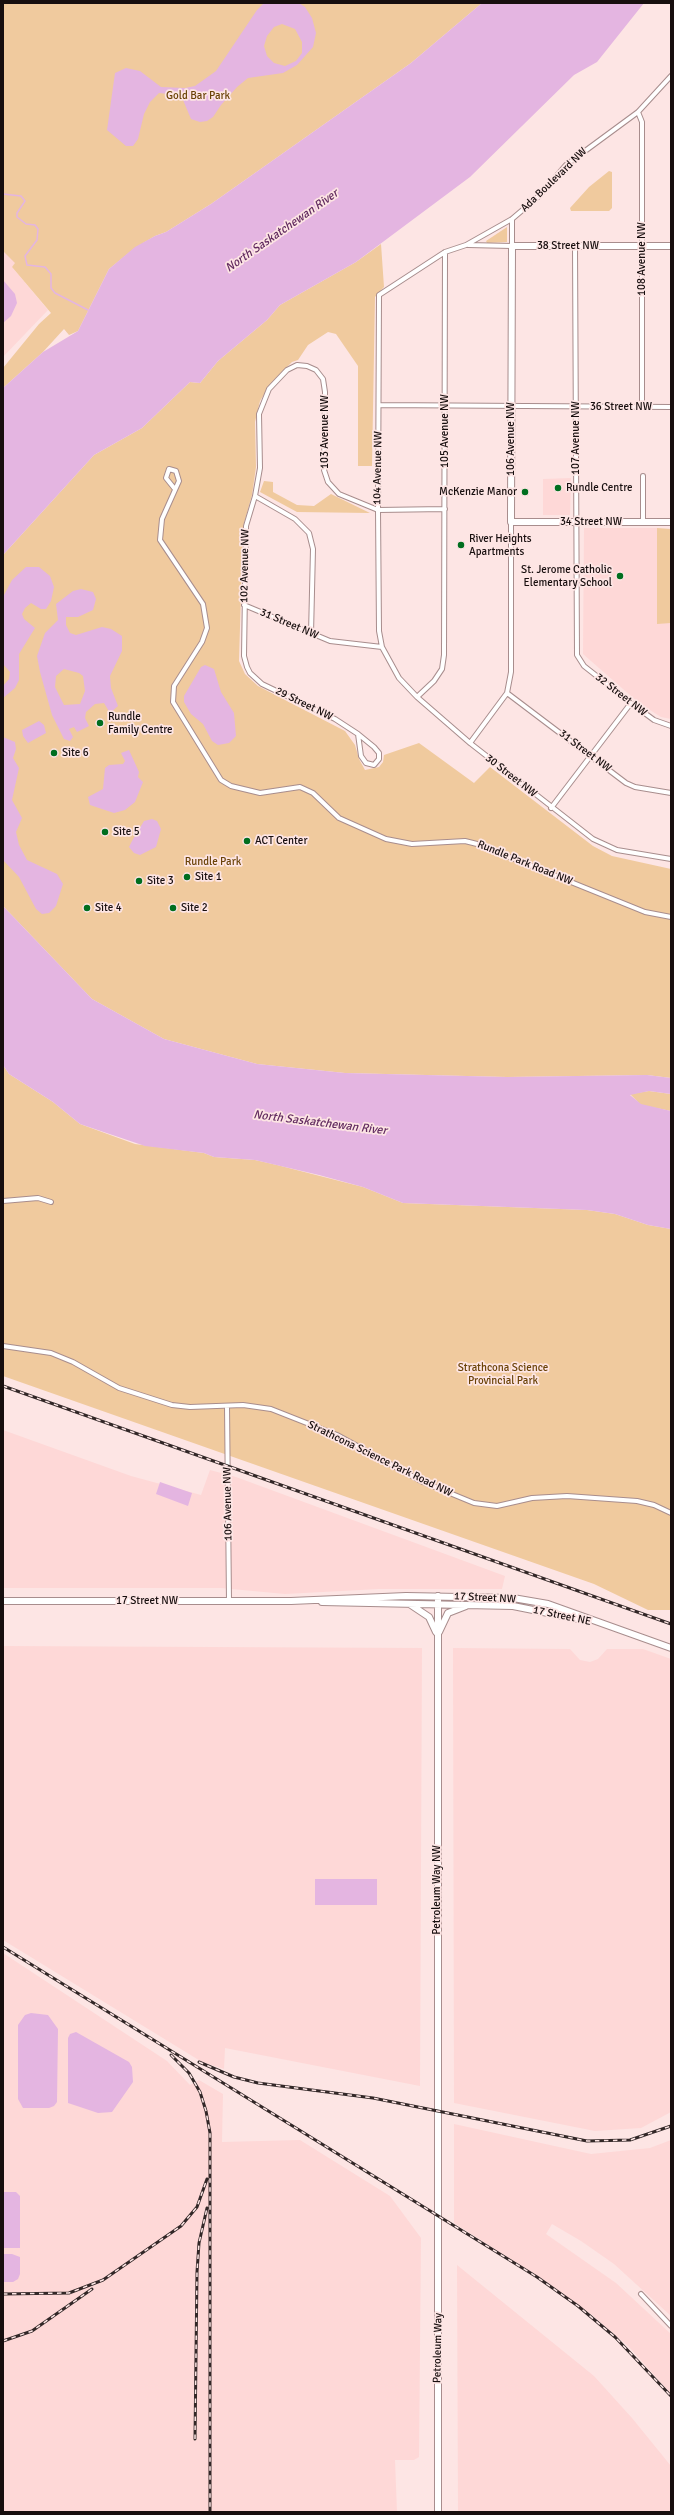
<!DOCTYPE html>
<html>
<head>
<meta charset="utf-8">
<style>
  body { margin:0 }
  #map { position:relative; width:674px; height:2515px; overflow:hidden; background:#fde5e4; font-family:Signika,sans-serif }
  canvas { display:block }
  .frame { position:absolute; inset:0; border:4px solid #170e0e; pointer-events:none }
</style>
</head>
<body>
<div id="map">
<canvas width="674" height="2515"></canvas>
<div class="frame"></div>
</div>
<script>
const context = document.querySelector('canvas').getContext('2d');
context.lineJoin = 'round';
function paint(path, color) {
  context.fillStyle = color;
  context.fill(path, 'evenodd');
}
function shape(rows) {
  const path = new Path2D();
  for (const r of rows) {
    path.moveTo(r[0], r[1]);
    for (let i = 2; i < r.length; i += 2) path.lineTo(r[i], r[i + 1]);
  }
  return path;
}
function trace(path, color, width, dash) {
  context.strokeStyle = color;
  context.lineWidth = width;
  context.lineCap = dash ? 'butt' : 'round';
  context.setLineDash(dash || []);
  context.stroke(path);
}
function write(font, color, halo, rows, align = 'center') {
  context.font = font + ' Signika,sans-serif';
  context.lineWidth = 3.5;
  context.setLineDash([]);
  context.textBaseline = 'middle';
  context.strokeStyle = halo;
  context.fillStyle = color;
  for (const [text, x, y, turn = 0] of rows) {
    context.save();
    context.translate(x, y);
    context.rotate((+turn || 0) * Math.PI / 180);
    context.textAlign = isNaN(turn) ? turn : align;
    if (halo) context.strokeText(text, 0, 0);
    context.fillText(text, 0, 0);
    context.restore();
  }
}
const built = shape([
  [3,251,16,263,12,267,48,310,3,357],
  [571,478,570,515,543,515,543,479],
  [584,528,657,528,657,623,671,623,671,719,661,717,639,703,583,654],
  [3,1430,131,1476,201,1495,210,1470,236,1477,505,1576,502,1589,379,1589,285,1594,221,1588,3,1588],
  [3,1646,422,1648,420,2086,225,2048,224,2069,202,2062,3,1940],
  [453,1648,570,1649,580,1660,590,1662,598,1659,607,1649,643,1649,671,1659,671,2112,641,2128,595,2131,454,2103],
  [3,1953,167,2061,190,2085,199,2080,223,2094,222,2142,300,2140,390,2196,421,2238,419,2457,414,2460,395,2460,397,2512,3,2512],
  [454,2124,591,2154,650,2148,671,2140,671,2316,614,2264,581,2241,552,2224,546,2234,616,2283,671,2334,671,2394,629,2347,592,2315,545,2281,454,2223],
  [457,2265,594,2376,632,2418,671,2466,671,2512,458,2512]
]);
const green = shape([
  [3,3,482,3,411,63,211,204,166,232,155,236,135,248,109,269,78,331,69,335,64,329,43,352,3,388,3,368,39,324,51,313,12,267,15,263,3,251],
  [609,171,612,172,612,208,609,211,571,211,570,208,589,187],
  [507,227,507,242,487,243,486,241],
  [381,244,384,287,375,297,372,466,358,466,358,366,336,334,328,332,308,345,298,360,292,362,271,383,260,401,255,422,256,467,252,495,243,527,239,661,245,674,258,686,345,731,355,745,359,759,365,770,379,767,383,762,384,755,419,743,474,783,490,767,593,846,612,856,671,869,671,1078,647,1075,507,1077,345,1073,257,1064,164,1039,92,999,3,906,3,555,94,455,142,428,190,382,200,383,218,361,267,320,280,305,356,262],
  [264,481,273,482,273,492,297,505,314,506,331,494,370,513,297,512,260,492],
  [657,528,671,529,671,623,657,624],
  [3,1065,9,1074,53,1102,80,1124,135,1144,204,1153,214,1157,255,1160,277,1165,363,1187,403,1203,587,1210,615,1214,648,1225,671,1229,671,1610,648,1610,594,1584,3,1376],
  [649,1091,671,1094,671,1111,641,1105,630,1094]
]);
const water = shape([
  [264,3,299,3,305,7,312,18,316,33,313,47,297,65,283,73,248,78,237,87,221,105,213,117,207,121,200,122,191,119,183,100,177,95,159,93,150,102,144,114,138,139,133,146,126,146,107,130,115,73,126,68,140,71,161,87,185,88,195,86,216,71,257,10],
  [282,24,295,29,302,42,302,53,296,61,285,66,274,63,267,56,264,46,267,36,274,27],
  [482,3,644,3,597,62,574,75,470,177,356,262,280,305,267,320,218,361,200,383,190,382,142,428,94,455,3,555,3,388,43,352,78,331,109,269,135,247,155,236,166,232,211,204,411,63],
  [3,280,15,294,17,303,11,316,3,323],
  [26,567,39,567,50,576,54,587,51,601,46,609,41,609,31,603,25,608,22,614,24,619,35,628,19,654,19,680,15,688,3,698,3,686,9,679,10,672,3,664,3,597,12,580],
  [81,589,93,592,96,599,93,610,78,617,66,617,66,625,70,633,76,635,102,627,111,629,122,636,122,651,110,676,111,688,118,706,110,713,104,703,95,704,86,712,85,718,89,726,77,732,74,727,69,729,73,737,70,741,64,739,52,715,40,672,37,656,45,633,58,620,56,604,73,591],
  [64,669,79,673,83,676,85,691,80,704,64,705,55,687,56,676],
  [205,665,214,669,221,692,234,713,236,736,229,743,218,745,212,741,203,724,191,714,184,702,184,696,201,667],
  [39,721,44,725,46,733,28,743,23,736,22,730],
  [3,737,15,742,16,749,13,758,19,768,12,800,22,818,16,832,19,845,27,860,57,874,63,884,56,906,49,913,42,914,36,909,19,877,3,860],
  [129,750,139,772,138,777,143,782,135,802,125,810,114,813,90,805,88,797,103,789,105,768,109,765,123,764,125,761,121,753],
  [152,819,157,821,161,829,156,847,140,855,134,853,129,847,132,841,144,821],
  [3,906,92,999,164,1039,257,1064,345,1073,507,1077,647,1075,671,1078,671,1094,649,1091,630,1095,641,1104,671,1111,671,1229,648,1225,615,1214,587,1210,403,1203,363,1187,319,1175,255,1160,214,1157,204,1153,145,1146,80,1124,53,1102,9,1074,3,1065],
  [160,1482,192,1493,188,1506,156,1494],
  [315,1879,377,1879,377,1905,315,1905],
  [31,2013,48,2015,58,2029,57,2102,54,2106,49,2108,23,2108,18,2099,18,2025,25,2015],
  [76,2032,129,2062,132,2067,133,2082,112,2112,98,2113,68,2103,68,2038,70,2034],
  [3,2192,16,2192,20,2196,20,2248,3,2248],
  [3,2254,12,2254,20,2257,20,2274,18,2279,13,2282,3,2282]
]);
const stream = shape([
  [3,194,21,196,25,201,17,213,17,217,26,224,35,225,38,229,37,240,25,256,27,265,45,267,51,274,51,288,55,293,88,310]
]);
const street = shape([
  [671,76,638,112,566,165,539,196,512,219,466,245,445,252,379,295,378,510,379,631,382,647,399,678,417,697,470,743,593,839,617,850,671,859],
  [638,112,642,122,642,407],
  [468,245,512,246,512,219],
  [575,246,577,655,584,666,631,703,654,720,671,726],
  [379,405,671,407],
  [174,488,166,478,169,469,176,471,179,481,162,519,160,540,203,604,207,628,202,642,174,686,173,702,221,780,231,786,260,793,300,787,313,793,339,818,386,839,412,844,465,841,477,844,645,912,671,917],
  [255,496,295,519,309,533,313,549,311,634],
  [643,522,643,476],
  [244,605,330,641,382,647],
  [507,693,626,783,635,787,671,793],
  [417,697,434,681,442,669,444,655,445,252],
  [358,734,361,756,366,763,374,765,379,759,379,753,374,747,358,734,335,719,262,684,250,673,247,667,244,656,246,526,255,496,260,468,259,414,269,389,287,370,297,365,307,366,316,370,323,379,325,392,324,470,328,482,339,494,378,510,445,509],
  [470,743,507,693,511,672,511,522],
  [551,808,631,703],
  [3,1201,38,1198,51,1202],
  [3,1346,51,1353,73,1362,119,1388,172,1405,190,1407,243,1405,271,1409,337,1435,423,1482,474,1503,497,1506,532,1498,567,1496,637,1501,654,1505,671,1513],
  [227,1406,229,1602],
  [641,2294,671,2326]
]);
const secondary = shape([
  [671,246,512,246,511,514,511,522,671,522],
  [438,1596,438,2512],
  [3,1601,291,1601,406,1596,513,1598,548,1604,671,1648],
  [322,1602,513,1606,578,1619],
  [411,1605,429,1617,436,1632],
  [439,1632,448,1613,466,1606]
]);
const rail = shape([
  [3,1386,671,1624],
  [3,1947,537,2277,578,2306,615,2337,671,2396],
  [171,2055,189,2073,200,2092,206,2111,210,2133,210,2512],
  [199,2062,234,2077,258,2083,373,2098,587,2141,630,2140,671,2126],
  [3,2294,69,2293,103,2280,181,2226,197,2207,207,2179],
  [3,2341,32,2331,92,2289],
  [195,2439,197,2272,199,2243,207,2208]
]);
const markers = [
  [558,488,4,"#006e1f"],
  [525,492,4,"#006e1f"],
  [461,545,4,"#006e1f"],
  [620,576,4,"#006e1f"],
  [100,723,4,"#006e1f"],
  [54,753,4,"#006e1f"],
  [105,832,4,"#006e1f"],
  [247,841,4,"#006e1f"],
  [187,877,4,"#006e1f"],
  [139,881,4,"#006e1f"],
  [87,908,4,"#006e1f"],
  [173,908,4,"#006e1f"]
];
const parkNames = [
  ["Gold Bar Park",198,96],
  ["Rundle Park",213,862],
  ["Strathcona Science",503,1368],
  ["Provincial Park",503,1381]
];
const streetNames = [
  ["Ada Boulevard NW",554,180,-44],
  ["38 Street NW",568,246],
  ["108 Avenue NW",642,259,-90],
  ["36 Street NW",621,407],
  ["105 Avenue NW",445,431,-90],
  ["103 Avenue NW",325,432,-90],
  ["107 Avenue NW",576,438,-90],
  ["106 Avenue NW",511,439,-90],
  ["104 Avenue NW",378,468,-89],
  ["34 Street NW",591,522],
  ["102 Avenue NW",245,566,-89],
  ["31 Street NW",289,624,23],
  ["32 Street NW",621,695,38],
  ["29 Street NW",304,704,26],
  ["31 Street NW",585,751,37],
  ["30 Street NW",511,776,38],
  ["Rundle Park Road NW",525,863,22],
  ["Strathcona Science Park Road NW",380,1459,26],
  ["106 Avenue NW",228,1504,-91],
  ["17 Street NW",485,1598,3],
  ["17 Street NW",147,1601],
  ["17 Street NE",562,1616,12],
  ["Petroleum Way NW",437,1890,-90],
  ["Petroleum Way",438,2348,-89]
];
const poiNames = [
  ["Rundle Centre",566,488],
  ["McKenzie Manor",517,492,"right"],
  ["River Heights",469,539],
  ["Apartments",469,552],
  ["St. Jerome Catholic",612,570,"right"],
  ["Elementary School",612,583,"right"],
  ["Rundle",108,717],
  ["Family Centre",108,730],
  ["Site 6",62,753],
  ["Site 5",113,832],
  ["ACT Center",255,841],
  ["Site 1",195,877],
  ["Site 3",147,881],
  ["Site 4",95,908],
  ["Site 2",181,908]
];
const waterNames = [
  ["North Saskatchewan River",282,231,-35],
  ["North Saskatchewan River",320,1123,7]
];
paint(built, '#fed8d7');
paint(green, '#f0ca9e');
paint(water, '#e4b5e1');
trace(stream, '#e4b5e1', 1.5);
trace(street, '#a88d8d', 6);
trace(secondary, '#a88d8d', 8);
trace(street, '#fff', 4);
trace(secondary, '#fff', 6);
trace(rail, '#322727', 3);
trace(rail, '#fde5e4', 1.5, [4.5]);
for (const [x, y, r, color] of markers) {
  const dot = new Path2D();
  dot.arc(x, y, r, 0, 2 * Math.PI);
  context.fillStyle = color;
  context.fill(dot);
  trace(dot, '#fde5e4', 1.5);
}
write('11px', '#6a4207', '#fde5e4', parkNames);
write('11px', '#170e0e', '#fde5e4', streetNames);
write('11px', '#170e0e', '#fde5e4', poiNames, 'left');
write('italic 12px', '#612a5f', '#fde5e4', waterNames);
</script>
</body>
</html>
